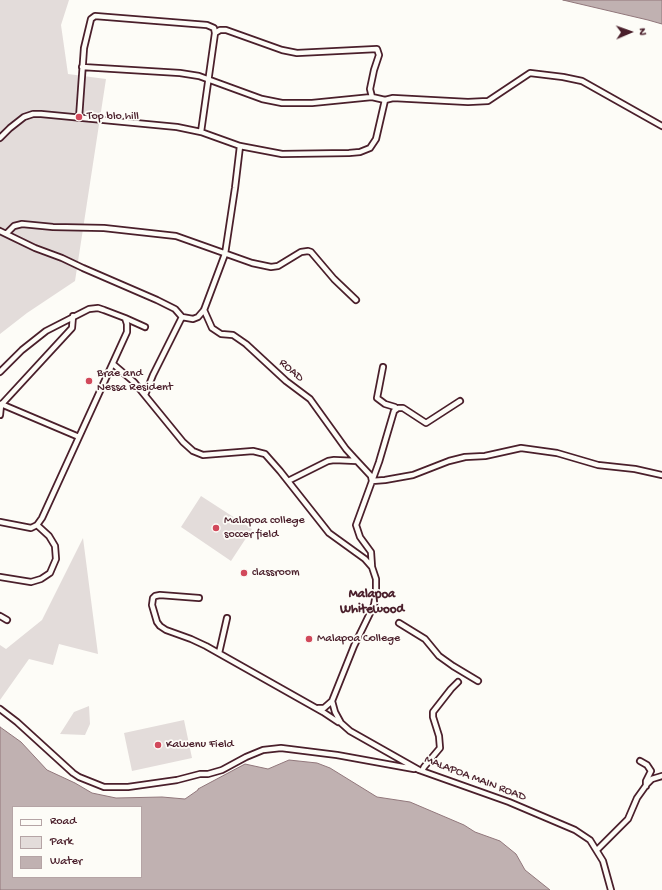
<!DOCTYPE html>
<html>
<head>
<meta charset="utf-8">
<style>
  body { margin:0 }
  #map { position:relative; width:662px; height:890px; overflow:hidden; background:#fdfcf7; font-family:"Gochi Hand",sans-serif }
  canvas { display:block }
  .legend { position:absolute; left:12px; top:806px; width:130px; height:72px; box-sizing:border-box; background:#fdfcf7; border:1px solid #b5a4a5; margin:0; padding:5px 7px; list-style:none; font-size:12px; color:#4a1f2b }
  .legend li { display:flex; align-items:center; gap:8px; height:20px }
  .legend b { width:20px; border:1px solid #b5a4a5 }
  .north { position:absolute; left:610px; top:12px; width:40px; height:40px; -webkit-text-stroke:3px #fdfcf7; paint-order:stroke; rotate:88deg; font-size:11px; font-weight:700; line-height:16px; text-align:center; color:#4a1f2b }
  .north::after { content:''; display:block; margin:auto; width:14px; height:18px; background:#4a1f2b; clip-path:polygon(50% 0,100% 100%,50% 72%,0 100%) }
</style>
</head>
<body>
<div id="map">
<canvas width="662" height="890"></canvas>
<ul class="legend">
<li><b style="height:5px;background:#fdfcf7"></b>Road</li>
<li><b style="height:11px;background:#e3dcda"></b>Park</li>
<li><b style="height:11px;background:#c0b1b1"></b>Water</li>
</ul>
<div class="north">N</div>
</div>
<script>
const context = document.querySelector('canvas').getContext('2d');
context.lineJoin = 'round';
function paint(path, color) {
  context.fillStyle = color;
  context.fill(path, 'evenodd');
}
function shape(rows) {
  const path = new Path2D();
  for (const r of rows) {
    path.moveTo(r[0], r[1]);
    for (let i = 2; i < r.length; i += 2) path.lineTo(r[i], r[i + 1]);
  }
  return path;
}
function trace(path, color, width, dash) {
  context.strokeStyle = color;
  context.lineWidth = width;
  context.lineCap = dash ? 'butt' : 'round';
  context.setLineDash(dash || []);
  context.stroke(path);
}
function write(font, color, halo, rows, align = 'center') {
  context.font = font + ' "Gochi Hand",sans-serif';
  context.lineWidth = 3.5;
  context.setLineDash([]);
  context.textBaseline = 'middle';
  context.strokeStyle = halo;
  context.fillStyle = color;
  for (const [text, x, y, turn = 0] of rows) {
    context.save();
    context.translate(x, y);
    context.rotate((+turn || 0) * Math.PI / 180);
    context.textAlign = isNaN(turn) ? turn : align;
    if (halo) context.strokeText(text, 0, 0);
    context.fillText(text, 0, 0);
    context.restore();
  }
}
const green = shape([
  [0,0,69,0,61,25,68,74,106,79,75,281,27,313,0,334],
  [201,496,252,529,231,561,181,527],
  [83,538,98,654,59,644,53,665,29,659,0,700,0,645,6,649,42,620],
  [89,706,90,724,85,735,60,734,74,712],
  [184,720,192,758,132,771,124,733]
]);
const water = shape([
  [563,0,662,0,662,24,648,20,563,0],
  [0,727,21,742,47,770,75,783,92,793,116,798,162,797,185,799,198,790,198,789,245,764,268,769,289,760,317,763,330,768,377,797,410,802,464,825,475,832,500,841,516,854,525,870,550,890,0,890,0,727],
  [13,807,141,807,141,877,13,877,13,807]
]);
const street = shape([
  [82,67,180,73,199,76,262,99,282,103,312,103,372,97,385,100,393,98,468,102,488,101,530,73,563,77,582,81,662,126],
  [79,118,84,48,91,19,95,16,207,25,214,28,215,33,220,30,226,30,282,50,297,53,377,49,379,55,374,70,370,89,372,97],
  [201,132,215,33],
  [0,138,10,128,24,117,33,114,41,114,177,127,201,132,240,146,282,154,349,153,360,152,370,148,376,139,385,100],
  [0,231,35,248,62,258,83,268,157,300,175,309,182,317,193,319,198,317,204,310,225,254,235,188,240,146],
  [7,233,14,226,22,224,53,227,104,228,176,236,252,263,271,267,278,266,301,252,308,251,311,252,334,279,356,300],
  [204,310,212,328,221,334,233,335,246,344,286,381,310,399,346,449,357,461],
  [125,318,145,327],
  [113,364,134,382,183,442,193,451,203,455,253,451,265,454,280,471,329,533,365,559,372,567,376,579,376,594,374,605,354,646,332,701,335,712,341,723,350,731,419,770,509,802,575,830,590,840,603,861,611,890],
  [383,367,377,398,385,404,395,407],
  [0,372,22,350,46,331,89,309,98,308,104,310,125,318,127,324,127,332,42,518,37,525,31,528,0,522],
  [145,395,153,375,182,317],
  [1,404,79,437],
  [0,415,1,405,72,328,73,316],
  [288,481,328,461,334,460,357,461,371,476,372,481],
  [372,481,385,480,413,475,449,461,465,457,485,456,521,448,557,453,598,465,635,469,662,475],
  [372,567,371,552,360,537,356,525,379,462,394,411,398,408,403,408,426,423,460,401],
  [0,577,31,582,41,579,50,573,56,559,55,546,49,536,37,525],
  [199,598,160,595,155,596,153,598,152,605,157,622,160,626,166,630,191,639,206,646,323,712,338,722],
  [0,616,7,620],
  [399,623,425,639,439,656,453,666,478,681],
  [219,653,227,618],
  [318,708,324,708,332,701],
  [0,709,17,722,73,773,79,777,104,787,128,787,177,780,200,774,208,774,222,770,246,757,263,750,281,748,337,755,414,769],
  [640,761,647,765,651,771,646,781,646,786],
  [422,771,424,767,440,748,439,736,433,717,433,712,451,689,458,682],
  [597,850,628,819,637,798,647,784,652,779,662,776]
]);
const markers = [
  [79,117,4,"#d1495b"],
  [89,381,4,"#d1495b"],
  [216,528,4,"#d1495b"],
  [244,573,4,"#d1495b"],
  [309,639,4,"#d1495b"],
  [158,745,4,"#d1495b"]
];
const poiNames = [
  ["Top blo hill",87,117],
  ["Brae and",97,374],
  ["Nessa Resident",97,388],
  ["Malapoa college",224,521],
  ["soccer field",224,535],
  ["classroom",252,573],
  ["Malapoa College",317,639],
  ["Kawenu Field",166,745]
];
const streetNames = [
  ["ROAD",291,371,41],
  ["MALAPOA MAIN ROAD",475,779,21]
];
const neighbourhoodNames = [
  ["Malapoa",372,595],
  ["Whitewood",372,610]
];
paint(green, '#e3dcda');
paint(water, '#c0b1b1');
trace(water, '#91777b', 1);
trace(street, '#4a1f2b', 8);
trace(street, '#fdfcf7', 4.5);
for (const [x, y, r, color] of markers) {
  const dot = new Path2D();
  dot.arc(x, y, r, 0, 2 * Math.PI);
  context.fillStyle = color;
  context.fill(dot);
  trace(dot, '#fdfcf7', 1.5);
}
write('12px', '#4a1f2b', '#fdfcf7', poiNames, 'left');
write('12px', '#4a1f2b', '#fdfcf7', streetNames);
write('bold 13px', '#4a1f2b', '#fdfcf7', neighbourhoodNames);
</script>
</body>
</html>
